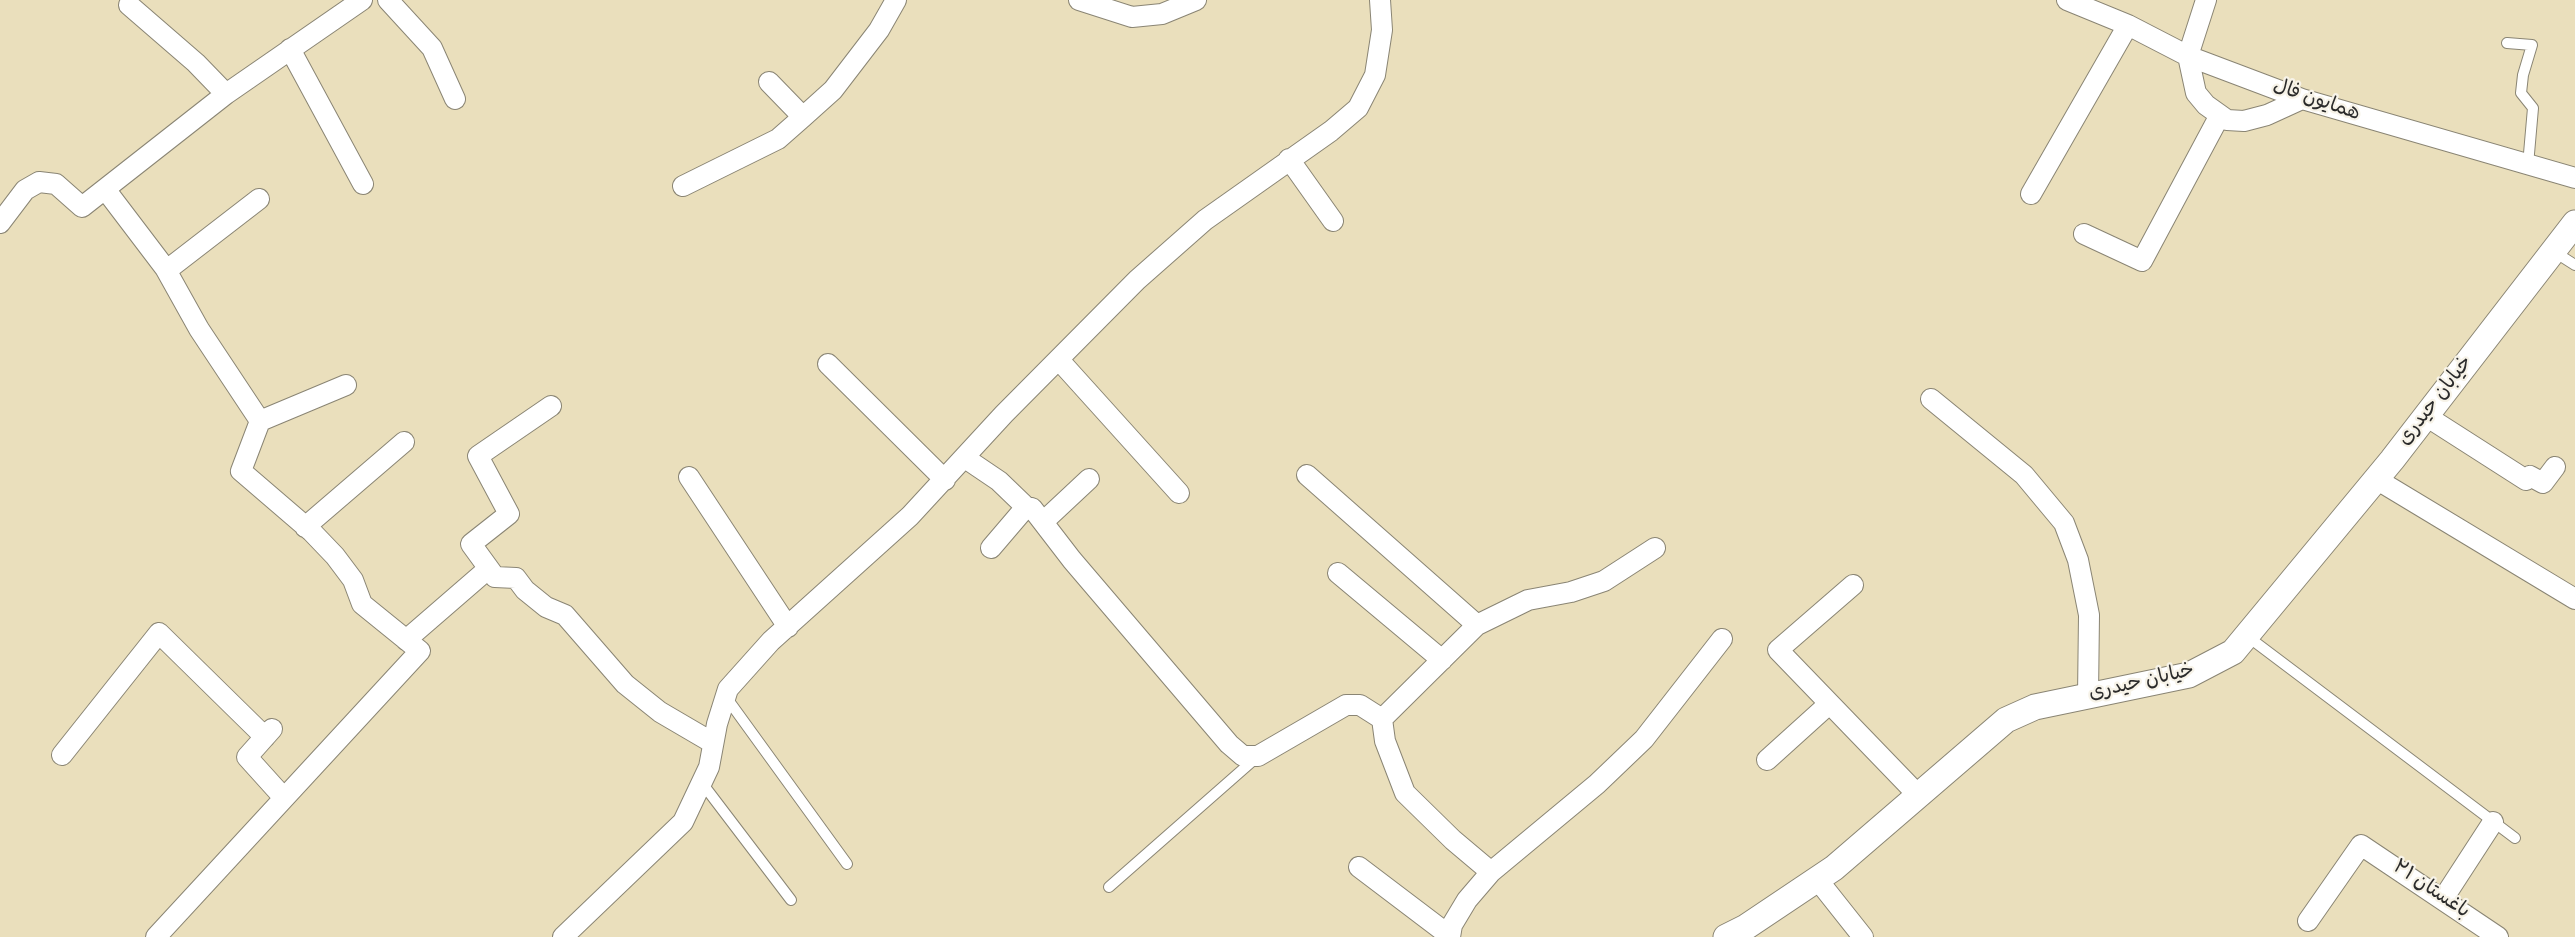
<!DOCTYPE html>
<html>
<head>
<meta charset="utf-8">
<style>
  body { margin:0 }
  canvas { display:block; background:#eadfbc }
</style>
</head>
<body>
<canvas width="2575" height="937"></canvas>
<script>
const context = document.querySelector('canvas').getContext('2d');
context.lineJoin = 'round';
function shape(rows) {
  const path = new Path2D();
  for (const r of rows) {
    path.moveTo(r[0], r[1]);
    for (let i = 2; i < r.length; i += 2) path.lineTo(r[i], r[i + 1]);
  }
  return path;
}
function trace(path, color, width, dash) {
  context.strokeStyle = color;
  context.lineWidth = width;
  context.lineCap = dash ? 'butt' : 'round';
  context.setLineDash(dash || []);
  context.stroke(path);
}
function write(font, color, halo, rows, align = 'center') {
  context.font = font + ' Dekko,"Playpen Sans Arabic",sans-serif';
  context.lineWidth = 4.5;
  context.setLineDash([]);
  context.textBaseline = 'middle';
  context.strokeStyle = halo;
  context.fillStyle = color;
  for (const [text, x, y, turn = 0] of rows) {
    context.save();
    context.translate(x, y);
    context.rotate((+turn || 0) * Math.PI / 180);
    context.textAlign = isNaN(turn) ? turn : align;
    if (halo) context.strokeText(text, 0, 0);
    context.fillText(text, 0, 0);
    context.restore();
  }
}
const service = shape([
  [2507,43,2532,45,2523,75,2521,93,2533,108,2528,165],
  [2553,251,2575,265],
  [2247,636,2515,838],
  [726,697,847,864],
  [702,783,791,900],
  [1109,887,1257,757]
]);
const minor = shape([
  [388,0,432,48,455,99],
  [1079,0,1132,17,1162,14,1196,0],
  [2067,0,2128,25,2188,56,2302,99,2575,178],
  [2206,0,2188,56,2196,93,2206,105,2227,120,2244,121,2267,115,2302,99],
  [290,49,363,184],
  [769,82,803,117],
  [226,94,362,0],
  [1289,159,1333,221],
  [683,186,778,139,803,117,833,90,879,30,896,0],
  [105,189,165,268,199,329,260,421,241,471,312,532,335,556,353,580,362,604,420,651,156,937],
  [2031,194,2128,25],
  [0,223,25,190,39,182,56,184,82,207,226,94,196,63,129,5],
  [2084,234,2142,261,2220,115],
  [167,270,259,199],
  [1059,360,1179,493],
  [828,364,945,480],
  [1931,399,2024,475,2064,523,2078,560,2089,615,2088,696],
  [551,406,478,456,509,514,471,544,495,577,516,578,525,590,546,607,565,615,625,684,660,712,713,743],
  [2426,416,2526,480,2530,476,2543,483,2555,467],
  [260,421,346,385],
  [965,458,999,481,1026,507,1032,508,1072,560,1229,744,1243,756,1258,756,1346,705,1360,705,1382,719,1477,625,1528,600,1571,592,1604,581,1655,548],
  [1307,475,1477,625],
  [689,477,788,627],
  [2376,479,2575,599],
  [1043,522,1089,479],
  [305,527,404,442],
  [991,548,1026,507],
  [1338,573,1442,660],
  [1853,585,1778,650,1918,795],
  [406,640,488,569],
  [1382,719,1385,741,1405,793,1453,840,1491,872],
  [272,729,247,757,284,798],
  [62,755,159,633,265,737],
  [1767,760,1829,704],
  [1359,867,1450,936],
  [1817,879,1863,937],
  [2443,899,2493,822],
  [2308,921,2361,845,2498,937],
  [563,937,683,822,709,767,717,724,728,689,771,641,910,516,1004,414,1137,280,1205,220,1331,131,1358,108,1375,75,1382,30,1380,0],
  [1450,937,1452,925,1467,900,1491,872,1597,784,1644,739,1722,639]
]);
const tertiary = shape([
  [1726,937,1746,927,1834,868,2006,720,2035,707,2189,675,2233,652,2392,460,2575,223]
]);
const streetNames = [
  ["همایون فال",2316,102,19],
  ["خیابان حیدری",2437,402,-52],
  ["خیابان حیدری",2142,684,-13],
  ["باغستان ۲۱",2430,891,34]
];
trace(service, '#8a8574', 12);
trace(minor, '#8a8574', 22);
trace(tertiary, '#8a8574', 27);
trace(service, '#fff', 10);
trace(minor, '#fff', 20);
trace(tertiary, '#fff', 25);
write('20px', '#2b2b2b', '#f7f3e8', streetNames);
</script>
</body>
</html>
